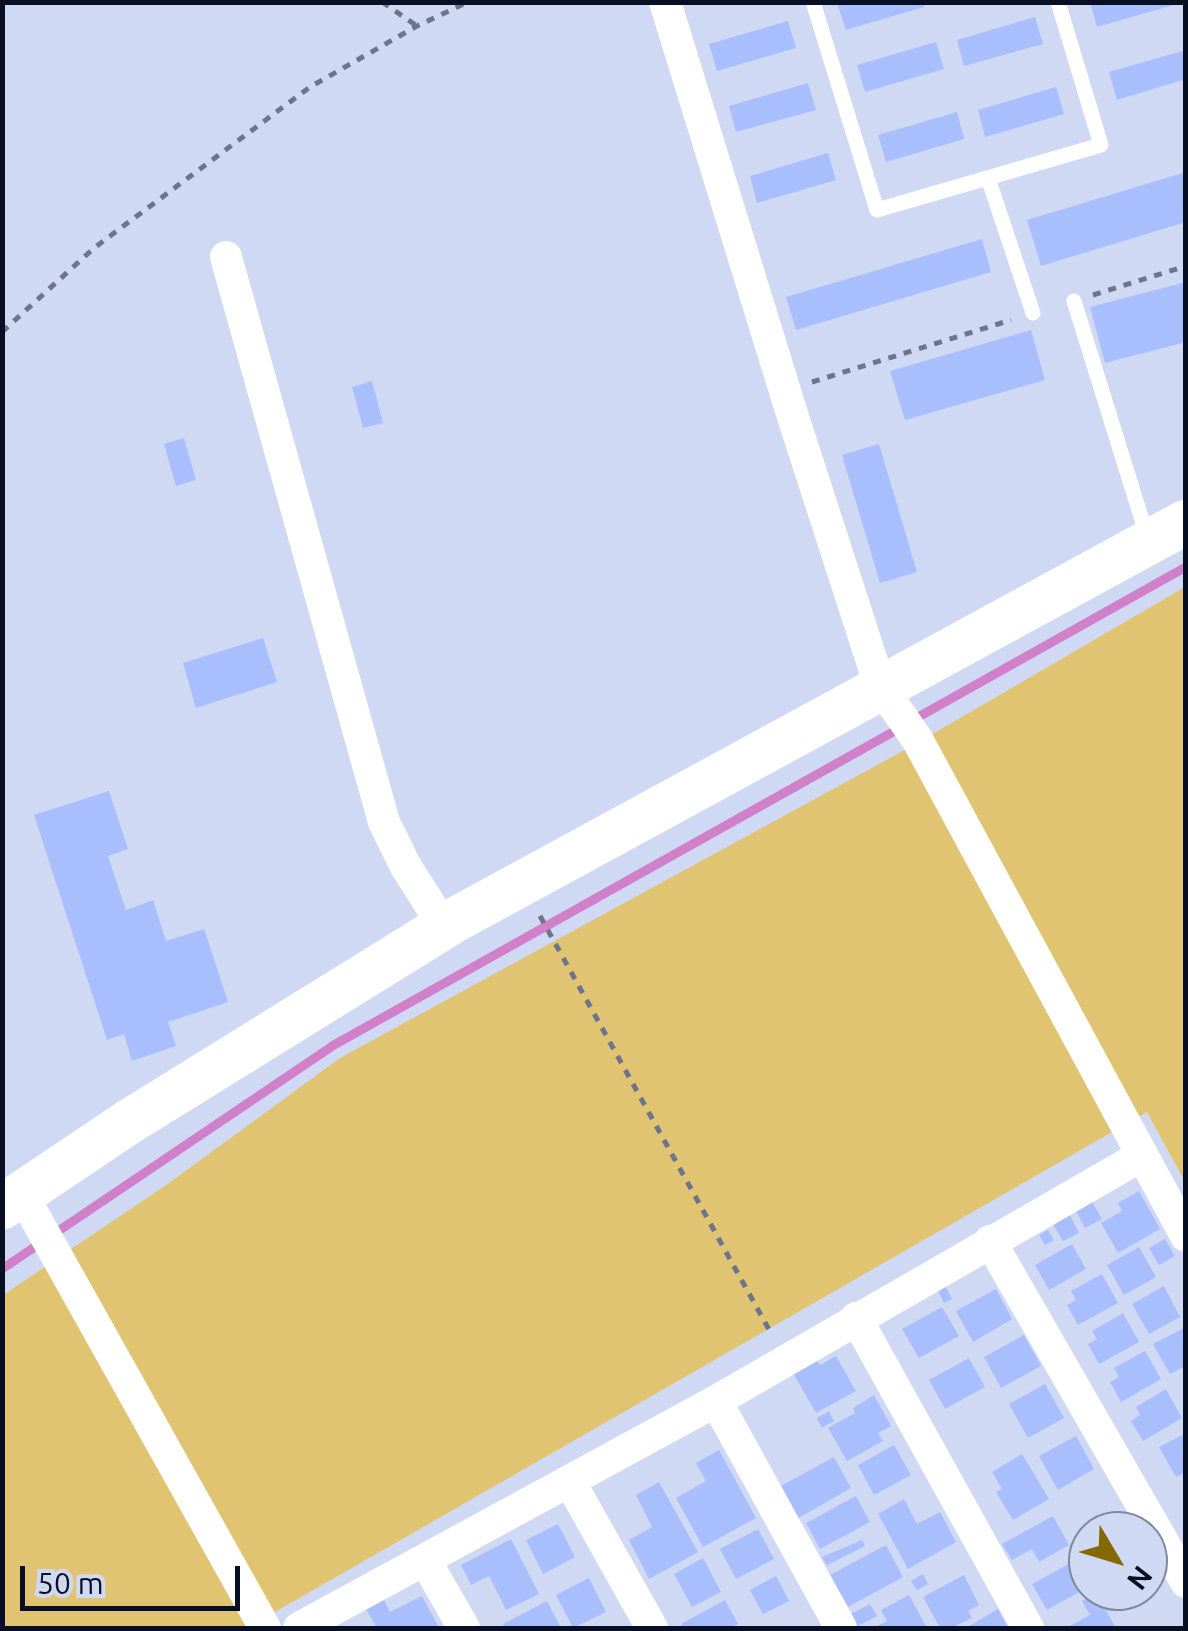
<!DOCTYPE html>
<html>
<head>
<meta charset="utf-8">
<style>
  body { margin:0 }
  #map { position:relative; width:1188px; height:1631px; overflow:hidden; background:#d0d9f3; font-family:Ubuntu,sans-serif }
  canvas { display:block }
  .frame { position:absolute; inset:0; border:5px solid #080e23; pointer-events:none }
  .north { position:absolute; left:1068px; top:1511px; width:100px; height:100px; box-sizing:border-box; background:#d0d9f3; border:2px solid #8088a0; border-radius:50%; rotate:128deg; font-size:28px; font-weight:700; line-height:40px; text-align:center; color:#080e23 }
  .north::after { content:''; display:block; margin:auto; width:35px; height:45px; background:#846800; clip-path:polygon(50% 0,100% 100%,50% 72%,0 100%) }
  .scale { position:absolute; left:20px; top:1566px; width:220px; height:45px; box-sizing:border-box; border:5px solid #080e23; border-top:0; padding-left:12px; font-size:30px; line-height:35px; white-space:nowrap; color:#080e23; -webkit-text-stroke:8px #d0d9f3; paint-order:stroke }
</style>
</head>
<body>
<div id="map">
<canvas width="1188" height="1631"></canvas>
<div class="frame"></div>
<div class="north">N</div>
<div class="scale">50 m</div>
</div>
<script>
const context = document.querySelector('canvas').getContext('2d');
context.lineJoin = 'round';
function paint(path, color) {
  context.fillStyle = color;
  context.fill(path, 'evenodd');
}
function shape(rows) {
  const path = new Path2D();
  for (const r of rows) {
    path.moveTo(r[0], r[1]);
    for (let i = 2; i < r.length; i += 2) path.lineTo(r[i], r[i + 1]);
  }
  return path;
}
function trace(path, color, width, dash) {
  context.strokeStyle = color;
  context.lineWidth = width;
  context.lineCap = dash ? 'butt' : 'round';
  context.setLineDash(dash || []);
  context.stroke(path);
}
const green = shape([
  [1185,587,1185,1182,1147,1112,247,1628,3,1628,3,1295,169,1183,340,1058,912,746]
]);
const stream = shape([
  [913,720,1186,567],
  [2,1269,334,1045,900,728]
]);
const building = shape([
  [923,2,924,7,846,30,837,3],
  [1090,2,1177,2,1177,4,1097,27],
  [1035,17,1043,44,964,66,957,40],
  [788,21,796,48,717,71,709,44],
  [936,42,944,69,865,92,857,65],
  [1186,50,1186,79,1117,100,1109,72],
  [808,83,816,110,736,132,729,106],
  [1056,87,1064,114,985,137,978,110],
  [957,112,964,139,886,162,878,135],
  [828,153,836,180,757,203,750,176],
  [1186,172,1186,222,1041,266,1027,220],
  [982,239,991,272,796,330,786,297],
  [1186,282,1186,342,1105,363,1090,307],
  [1031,330,1045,380,905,420,890,371],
  [372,381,383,423,363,428,352,387],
  [184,438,196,480,176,486,164,444],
  [879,444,917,572,880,583,842,455],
  [263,638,277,682,196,708,183,663],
  [109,791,128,849,108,856,126,910,153,900,166,941,204,929,228,1002,168,1022,176,1046,132,1061,124,1034,107,1040,34,815],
  [1139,1191,1160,1229,1118,1253,1101,1223,1122,1211,1118,1203],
  [1092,1202,1102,1219,1085,1228,1076,1211],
  [1070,1215,1079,1233,1063,1241,1053,1224],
  [1048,1230,1054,1240,1045,1245,1039,1235],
  [1165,1239,1175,1256,1159,1265,1149,1248],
  [1072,1244,1086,1269,1049,1290,1035,1265],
  [1139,1247,1156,1277,1124,1295,1107,1265],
  [1102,1274,1118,1303,1078,1325,1067,1305,1076,1300,1071,1291],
  [945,1285,952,1299,944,1303,938,1290],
  [1164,1286,1180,1317,1149,1334,1132,1304],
  [996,1289,1012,1319,973,1342,956,1311],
  [942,1307,959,1336,919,1358,902,1329],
  [1123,1313,1139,1342,1099,1364,1088,1344,1097,1339,1092,1331],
  [1186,1327,1186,1366,1170,1374,1153,1344],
  [1024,1335,1041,1366,1001,1388,984,1357],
  [1145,1351,1161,1379,1121,1402,1110,1382,1119,1377,1114,1368],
  [836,1356,856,1391,816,1413,792,1371,815,1358,820,1365],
  [969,1358,985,1387,945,1409,929,1380],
  [1045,1384,1064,1418,1028,1438,1009,1404],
  [1166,1389,1182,1418,1143,1441,1131,1421,1140,1415,1136,1407],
  [874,1395,891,1426,878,1433,883,1441,847,1461,828,1428,855,1413,853,1408],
  [829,1411,834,1421,822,1428,817,1418],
  [1186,1433,1186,1472,1176,1477,1159,1447],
  [1076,1436,1094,1469,1058,1490,1039,1456],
  [894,1445,911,1475,874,1495,858,1465],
  [719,1450,756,1518,703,1547,676,1498,706,1481,696,1463],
  [1022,1454,1049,1499,1013,1520,996,1492,1002,1489,992,1472],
  [834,1457,851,1488,795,1520,777,1488],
  [659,1482,698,1552,649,1579,629,1540,652,1527,636,1495],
  [856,1496,870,1522,820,1549,806,1523],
  [904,1499,917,1524,940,1512,956,1542,908,1569,878,1514],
  [1053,1516,1069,1545,1039,1562,1032,1549,1012,1560,1002,1544],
  [558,1524,575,1557,543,1574,526,1540],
  [758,1529,774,1559,736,1579,720,1549],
  [511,1539,539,1594,506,1610,489,1576,471,1585,461,1565],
  [862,1540,865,1546,827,1565,822,1557],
  [886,1545,903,1577,848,1607,830,1575],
  [703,1558,721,1592,692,1607,674,1574],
  [1078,1559,1088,1576,1088,1587,1047,1610,1032,1584],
  [923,1574,928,1584,917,1590,911,1581],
  [964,1575,979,1605,968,1611,972,1618,951,1628,940,1628,923,1597],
  [776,1576,789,1601,763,1614,750,1590],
  [589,1578,606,1612,573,1628,556,1595],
  [1096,1593,1116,1628,1066,1628,1090,1615,1082,1601],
  [909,1595,927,1628,873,1628,887,1621,881,1610],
  [422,1596,438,1626,433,1628,377,1628,366,1609,384,1600,390,1612],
  [725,1600,738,1624,730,1628,683,1628,681,1624],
  [547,1601,561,1628,505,1628,503,1624],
  [870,1604,877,1616,856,1627,849,1615],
  [998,1609,1008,1628,970,1628,969,1626]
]);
const path = shape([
  [382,2,417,26],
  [1093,295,1186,266],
  [2,332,94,248,310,87,417,26,468,2],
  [812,382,1011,320],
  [540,916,772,1335]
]);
const lane = shape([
  [813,2,877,210,1101,145,1058,2],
  [988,178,1033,313],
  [1074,301,1147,536]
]);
const street = shape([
  [665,2,793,417,880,686,917,739,1186,1236],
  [226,257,384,822,405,865,444,927],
  [22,1194,265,1628],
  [990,1241,1186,1582],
  [856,1318,1028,1628],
  [716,1401,841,1628],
  [570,1482,652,1628],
  [426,1562,464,1628],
  [299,1628,716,1401,1141,1156]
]);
const secondary = shape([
  [2,1207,127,1123,453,921,1186,522]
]);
paint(green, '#e1c472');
trace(stream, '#d07fc9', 9);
paint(building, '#a9befc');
trace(path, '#6d748c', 5, [8, 8]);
trace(lane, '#fff', 15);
trace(street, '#fff', 32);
trace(secondary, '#fff', 45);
</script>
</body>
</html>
